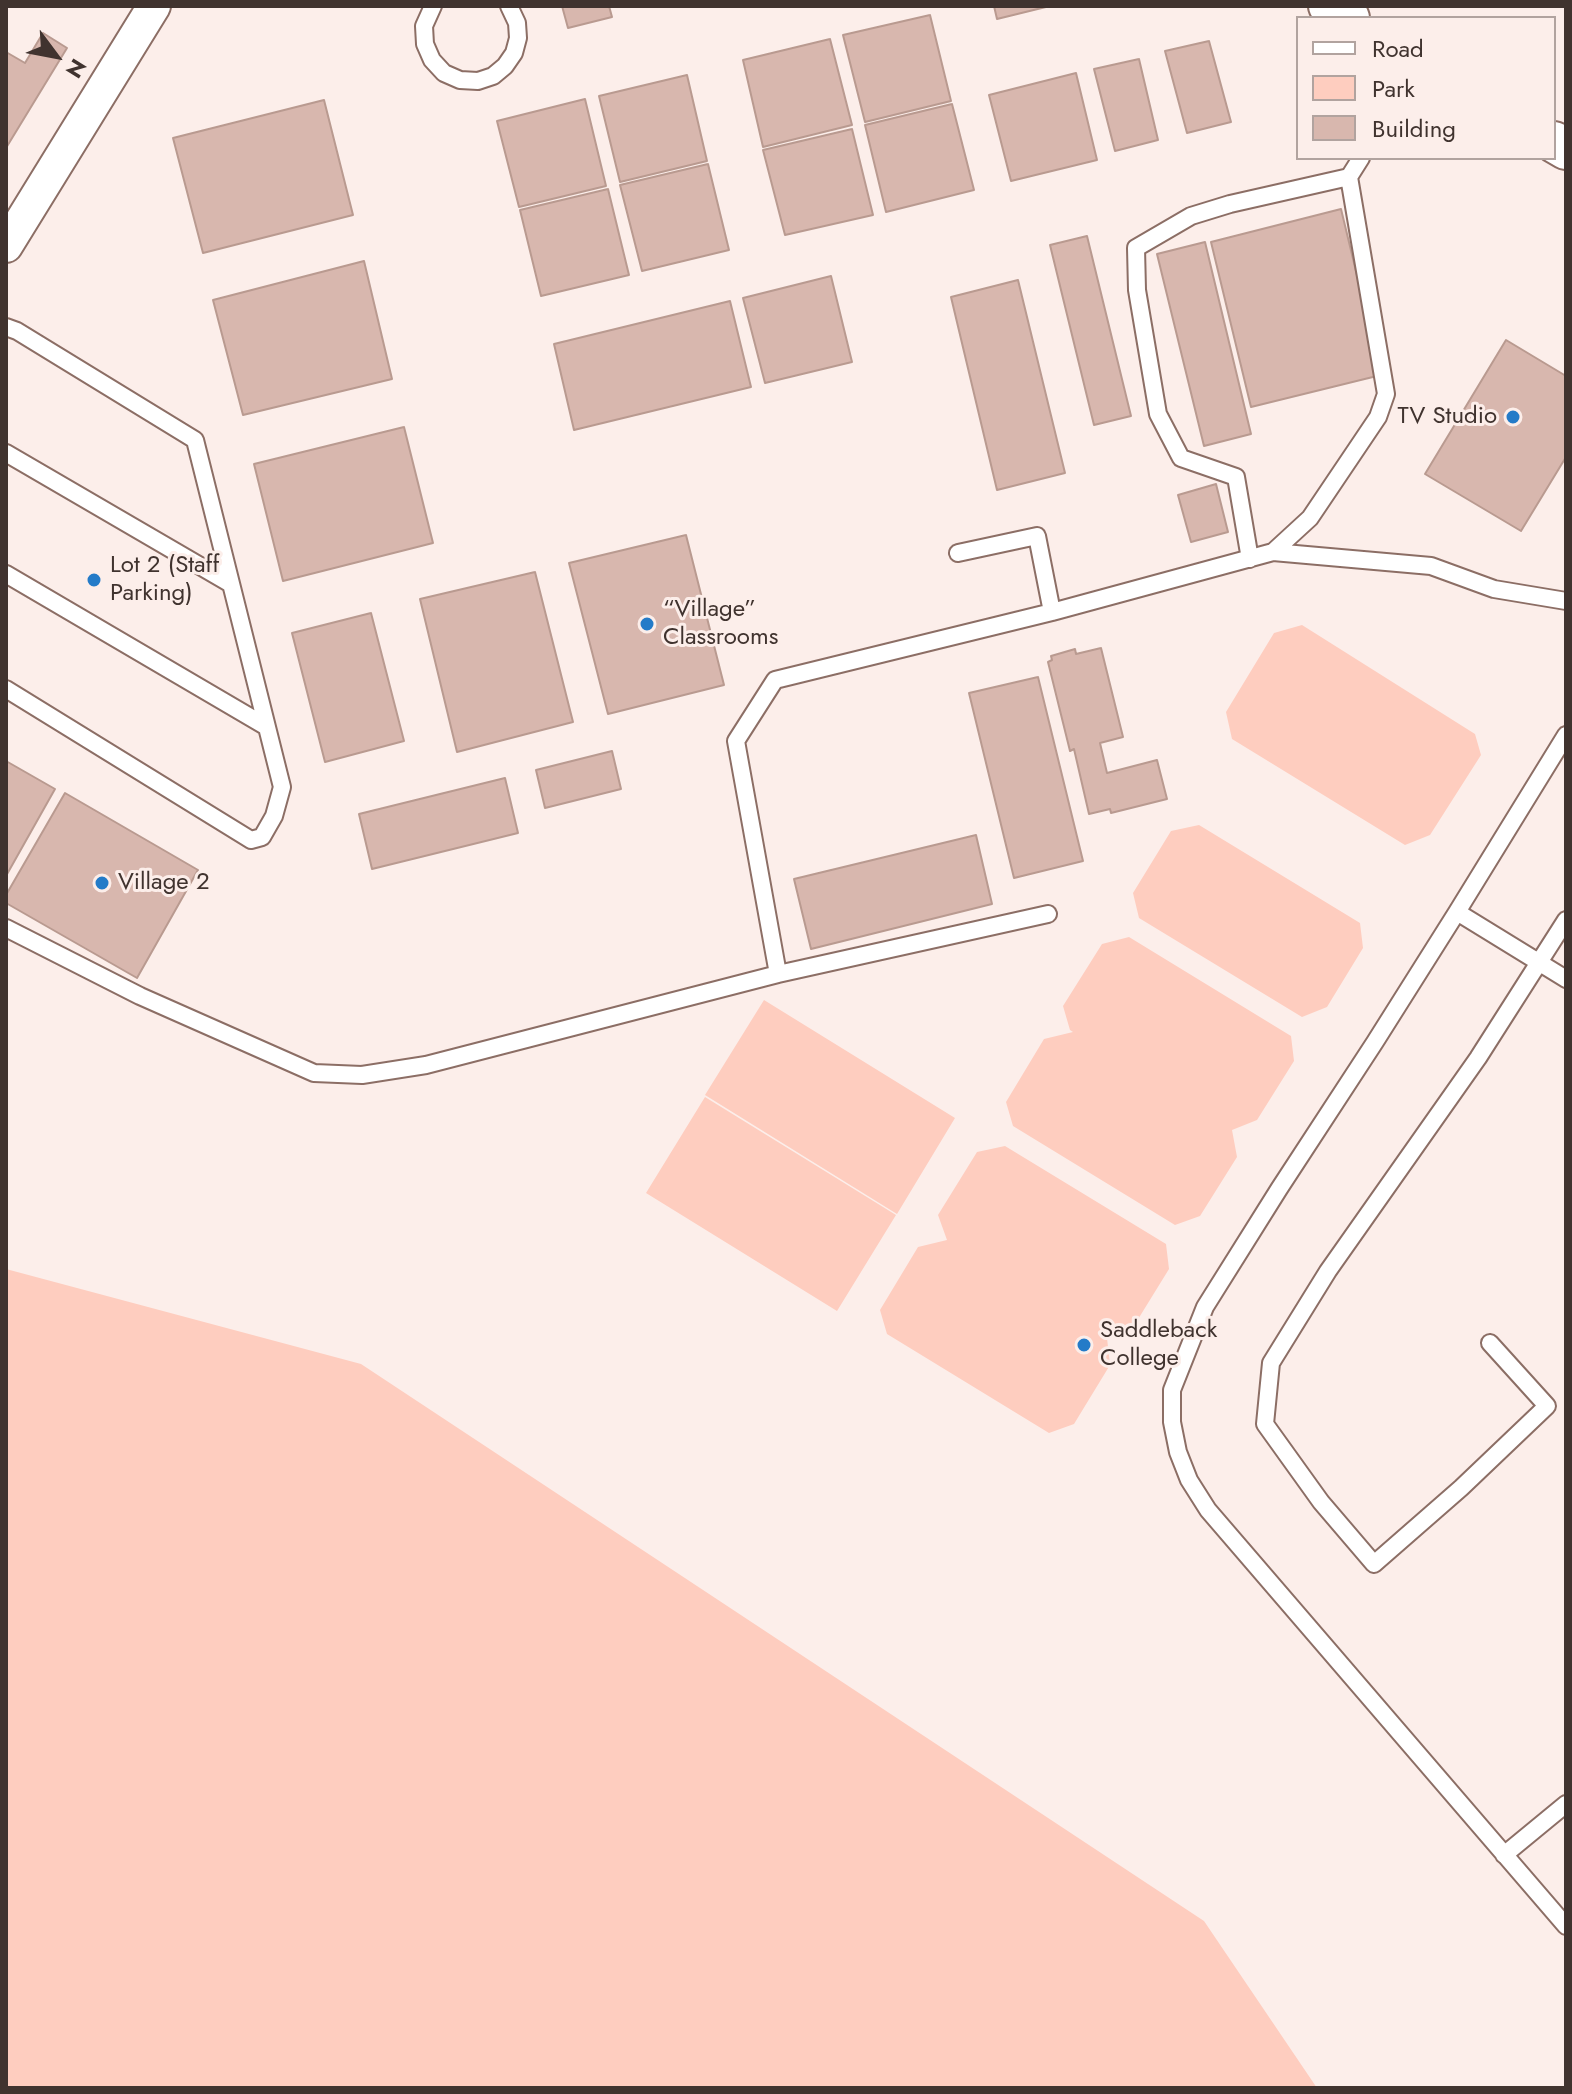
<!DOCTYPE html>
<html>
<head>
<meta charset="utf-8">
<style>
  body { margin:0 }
  #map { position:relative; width:1572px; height:2094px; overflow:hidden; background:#fceeea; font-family:Jost,sans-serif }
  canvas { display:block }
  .frame { position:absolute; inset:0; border:8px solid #40332f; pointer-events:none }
  .legend { position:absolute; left:1296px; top:16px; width:260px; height:144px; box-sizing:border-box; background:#fceeea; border:2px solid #b1a39f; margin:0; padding:10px 14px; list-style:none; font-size:24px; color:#40332f }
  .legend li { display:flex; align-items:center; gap:16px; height:40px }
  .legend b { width:40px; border:2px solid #b1a39f }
  .north { position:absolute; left:16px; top:16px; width:80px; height:80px; -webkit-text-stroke:6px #fceeea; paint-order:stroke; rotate:122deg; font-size:22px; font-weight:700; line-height:32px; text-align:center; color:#40332f }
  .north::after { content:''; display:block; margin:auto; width:28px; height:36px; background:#40332f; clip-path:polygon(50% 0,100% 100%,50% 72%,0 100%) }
</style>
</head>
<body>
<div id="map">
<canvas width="1572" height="2094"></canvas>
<div class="frame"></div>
<ul class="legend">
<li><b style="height:10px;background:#fff"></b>Road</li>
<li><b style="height:22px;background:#fecdbf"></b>Park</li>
<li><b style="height:22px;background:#d8b7ae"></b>Building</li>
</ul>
<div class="north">N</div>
</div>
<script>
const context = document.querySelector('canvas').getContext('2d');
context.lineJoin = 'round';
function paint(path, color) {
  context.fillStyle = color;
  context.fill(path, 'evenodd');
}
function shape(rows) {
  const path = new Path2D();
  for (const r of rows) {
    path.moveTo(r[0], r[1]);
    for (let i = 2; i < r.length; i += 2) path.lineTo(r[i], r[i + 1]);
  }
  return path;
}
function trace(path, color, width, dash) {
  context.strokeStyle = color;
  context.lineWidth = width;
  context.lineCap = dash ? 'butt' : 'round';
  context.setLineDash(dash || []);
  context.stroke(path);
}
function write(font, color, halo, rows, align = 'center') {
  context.font = font + ' Jost,sans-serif';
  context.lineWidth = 6;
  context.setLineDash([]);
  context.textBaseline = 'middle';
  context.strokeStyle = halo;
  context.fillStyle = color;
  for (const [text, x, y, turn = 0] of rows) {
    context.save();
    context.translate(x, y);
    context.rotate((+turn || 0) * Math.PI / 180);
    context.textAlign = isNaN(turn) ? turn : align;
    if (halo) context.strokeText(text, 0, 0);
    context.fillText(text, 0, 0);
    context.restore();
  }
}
const green = shape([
  [1302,625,1475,734,1481,755,1430,835,1405,845,1232,739,1226,712,1274,633],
  [1199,825,1360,923,1363,948,1327,1007,1302,1017,1139,918,1133,893,1171,831],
  [1129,937,1291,1036,1294,1061,1257,1120,1232,1130,1237,1157,1200,1216,1175,1225,1013,1126,1006,1102,1044,1039,1073,1032,1070,1030,1063,1006,1102,944],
  [764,1000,955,1118,897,1214,705,1095],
  [705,1097,896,1215,837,1311,646,1193],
  [1005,1146,1166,1244,1169,1269,1132,1329,1107,1338,1110,1365,1074,1424,1049,1433,887,1334,880,1310,918,1247,947,1240,938,1215,977,1152],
  [6,1269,361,1364,1204,1921,1317,2088,6,2088]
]);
const building = shape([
  [562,6,609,6,612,17,568,28,562,6],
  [994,6,1050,6,997,19,994,6],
  [930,15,951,101,865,122,843,35,930,15],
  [43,33,67,48,6,148,6,52,25,63,43,33],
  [830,39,852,125,763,147,743,60,830,39],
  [1209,41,1231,122,1187,133,1165,51,1209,41],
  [1139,59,1158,140,1115,151,1094,69,1139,59],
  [1076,73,1097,160,1011,181,989,95,1076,73],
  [687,75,707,161,620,182,599,96,687,75],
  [585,99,606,186,519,207,497,121,585,99],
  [324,100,353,215,203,253,173,138,324,100],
  [952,104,974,190,886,212,865,125,952,104],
  [852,129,873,215,785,235,763,150,852,129],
  [708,164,729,250,642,271,620,185,708,164],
  [608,189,629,275,541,296,520,210,608,189],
  [1341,209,1381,375,1251,407,1211,242,1341,209],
  [1087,236,1131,416,1094,425,1050,245,1087,236],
  [1205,242,1251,434,1204,446,1157,254,1205,242],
  [364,261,392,379,243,415,213,300,364,261],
  [831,276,852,362,765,383,743,298,831,276],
  [1018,280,1065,473,997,490,951,297,1018,280],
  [730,301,751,387,574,430,554,344,730,301],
  [1506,340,1566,376,1566,457,1521,531,1425,474,1506,340],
  [404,427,433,543,283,581,254,464,404,427],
  [1216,484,1228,532,1191,542,1178,495,1216,484],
  [686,535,724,685,608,714,569,563,686,535],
  [535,572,573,722,457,752,420,599,535,572],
  [371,613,404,741,325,762,292,633,371,613],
  [1101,648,1123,737,1100,743,1107,773,1157,760,1167,799,1111,813,1110,809,1089,814,1074,749,1070,751,1048,662,1052,660,1051,656,1075,649,1076,654,1101,648],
  [1038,677,1083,861,1014,878,969,693,1038,677],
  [612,751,621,789,545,808,536,770,612,751],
  [6,761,55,789,6,876,6,761],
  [505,778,518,833,372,869,359,814,505,778],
  [65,793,198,870,137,978,6,903,6,895,65,793],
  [976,835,992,904,811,949,794,879,976,835]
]);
const service = shape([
  [433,6,424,26,425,44,432,60,444,73,460,80,478,81,493,76,505,66,514,53,518,38,517,23,509,6],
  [6,327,17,331,195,440,282,787,274,816,262,837,251,840,6,689],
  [6,453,231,584],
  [1273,552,1431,566,1494,589,1566,601],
  [958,553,1037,536,1052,612],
  [1250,559,1236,477,1181,458,1158,414,1137,290,1136,248,1191,216,1230,204,1349,177],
  [6,574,267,727],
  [1566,735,1457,912,1375,1042,1279,1189,1205,1307,1172,1390,1172,1422,1178,1452,1189,1480,1208,1510,1566,1926],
  [1457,912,1566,979],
  [6,928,140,996,314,1073,362,1075,426,1065,778,974,1048,914],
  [778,974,736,741,775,680,1052,612,1273,552,1310,518,1378,417,1386,394,1349,177,1361,158],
  [1490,1343,1547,1406,1461,1488,1374,1564,1321,1502,1265,1424,1271,1363,1328,1271,1478,1058,1566,920],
  [1504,1855,1566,1804]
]);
const minor = shape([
  [6,246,154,6]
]);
const tertiary = shape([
  [1329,6,1349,18],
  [1554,142,1566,149]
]);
const markers = [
  [1513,417,8,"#247bc8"],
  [94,580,8,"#247bc8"],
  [647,624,8,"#247bc8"],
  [102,883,8,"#247bc8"],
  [1084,1345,8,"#247bc8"]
];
const poiNames = [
  ["TV Studio",1497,417,"right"],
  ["Lot 2 (Staff",110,566],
  ["Parking)",110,594],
  ["“Village”",663,610],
  ["Classrooms",663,638],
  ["Village 2",118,883],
  ["Saddleback",1100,1331],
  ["College",1100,1359]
];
paint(green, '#fecdbf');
paint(building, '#d8b7ae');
trace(building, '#b99a90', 2);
trace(service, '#8c6e65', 20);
trace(minor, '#8c6e65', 36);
trace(tertiary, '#8c6e65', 44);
trace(service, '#fff', 16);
trace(minor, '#fff', 32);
trace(tertiary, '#fff', 40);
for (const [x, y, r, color] of markers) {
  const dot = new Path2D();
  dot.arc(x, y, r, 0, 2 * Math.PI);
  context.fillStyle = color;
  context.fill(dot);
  trace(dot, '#fceeea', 3);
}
write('24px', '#40332f', '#fceeea', poiNames, 'left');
</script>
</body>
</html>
